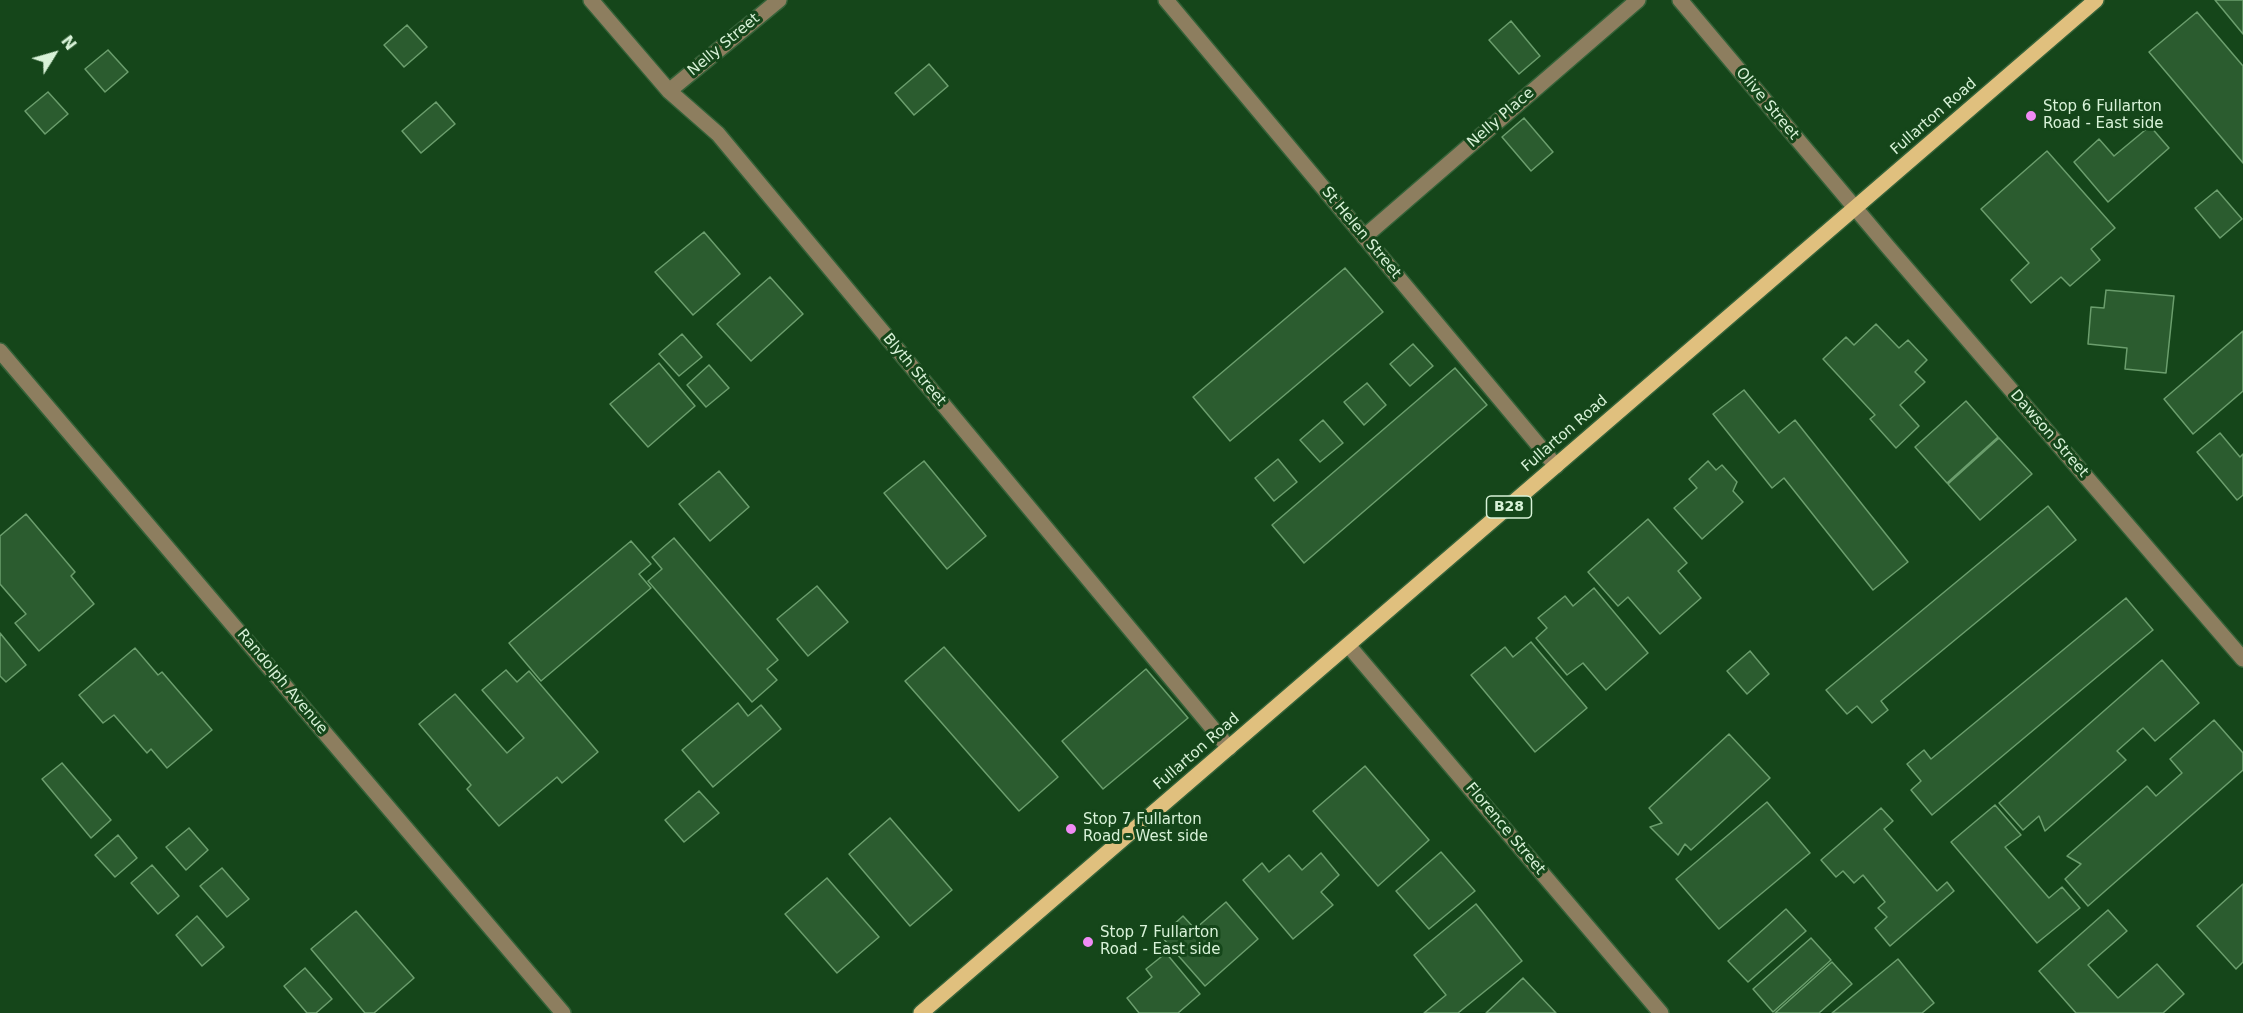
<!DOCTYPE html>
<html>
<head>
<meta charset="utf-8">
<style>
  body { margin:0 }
  #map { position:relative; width:2243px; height:1013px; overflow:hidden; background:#15461a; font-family:"DejaVu Sans",sans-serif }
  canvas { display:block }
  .north { position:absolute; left:24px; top:24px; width:60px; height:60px; -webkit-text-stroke:4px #15461a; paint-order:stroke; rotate:53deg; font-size:16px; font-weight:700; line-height:24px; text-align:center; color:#d8f2d8 }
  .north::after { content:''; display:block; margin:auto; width:21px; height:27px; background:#d8f2d8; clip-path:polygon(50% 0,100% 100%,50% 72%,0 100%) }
</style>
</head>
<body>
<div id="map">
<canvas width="2243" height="1013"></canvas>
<div class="north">N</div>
</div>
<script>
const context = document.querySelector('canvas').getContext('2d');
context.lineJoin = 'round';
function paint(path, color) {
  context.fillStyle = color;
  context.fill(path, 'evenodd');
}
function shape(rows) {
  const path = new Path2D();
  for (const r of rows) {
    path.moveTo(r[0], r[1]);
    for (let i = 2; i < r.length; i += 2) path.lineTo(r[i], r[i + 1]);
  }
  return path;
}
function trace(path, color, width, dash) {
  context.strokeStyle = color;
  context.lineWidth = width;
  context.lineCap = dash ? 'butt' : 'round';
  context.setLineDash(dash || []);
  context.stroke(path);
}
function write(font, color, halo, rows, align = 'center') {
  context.font = font + ' "DejaVu Sans",sans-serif';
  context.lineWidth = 6;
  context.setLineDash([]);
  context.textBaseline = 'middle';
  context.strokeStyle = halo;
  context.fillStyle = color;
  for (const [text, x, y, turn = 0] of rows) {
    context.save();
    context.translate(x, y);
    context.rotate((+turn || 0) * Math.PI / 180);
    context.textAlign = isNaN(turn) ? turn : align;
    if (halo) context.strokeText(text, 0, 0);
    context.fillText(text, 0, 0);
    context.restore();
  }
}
const building = shape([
  [2215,0,2243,0,2243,34,2215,0],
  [2197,12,2243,66,2243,163,2149,52,2197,12],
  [1511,21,1540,56,1519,74,1489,40,1511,21],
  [407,25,427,47,404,67,384,45,407,25],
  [108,50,128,72,105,92,85,69,108,50],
  [929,64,948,86,914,115,895,93,929,64],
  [48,92,68,114,45,134,25,111,48,92],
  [436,102,455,124,421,153,402,131,436,102],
  [1524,118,1553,152,1531,171,1502,137,1524,118],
  [2150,126,2169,148,2108,202,2074,162,2099,139,2114,156,2150,126],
  [2047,151,2115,228,2091,249,2100,260,2070,286,2061,277,2031,303,2011,280,2029,263,1981,209,2047,151],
  [2217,190,2242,219,2220,238,2195,208,2217,190],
  [704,232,740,274,693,315,655,272,704,232],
  [1345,268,1383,312,1230,441,1193,397,1345,268],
  [770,277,803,314,751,361,717,324,770,277],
  [2106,290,2174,296,2166,373,2125,369,2127,348,2088,344,2091,307,2104,308,2106,290],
  [1876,324,1899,348,1908,340,1927,360,1915,372,1925,382,1900,405,1919,426,1896,448,1870,419,1875,415,1823,359,1846,337,1854,345,1876,324],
  [2243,331,2243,391,2193,434,2164,399,2243,331],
  [682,334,702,357,679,376,659,354,682,334],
  [1413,344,1433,366,1410,386,1390,364,1413,344],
  [659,363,695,406,648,447,610,404,659,363],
  [709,365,729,388,706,407,687,385,709,365],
  [1455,368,1487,405,1304,563,1272,525,1455,368],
  [1367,383,1386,405,1364,425,1344,402,1367,383],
  [1744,390,1779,433,1795,420,1908,562,1873,590,1784,478,1772,488,1713,414,1744,390],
  [1966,401,1998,437,1947,483,1915,447,1966,401],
  [1323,420,1343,443,1320,462,1300,440,1323,420],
  [2220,433,2240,457,2243,454,2243,495,2237,500,2197,452,2220,433],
  [1999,438,2032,474,1980,520,1948,484,1999,438],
  [1278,459,1297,482,1274,501,1255,478,1278,459],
  [924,461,986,536,947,569,884,493,924,461],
  [1708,461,1716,470,1722,465,1737,482,1733,491,1743,502,1702,539,1674,508,1697,488,1689,479,1708,461],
  [719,471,749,507,710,541,679,504,719,471],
  [2048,506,2076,540,1881,701,1888,710,1872,723,1857,706,1847,714,1826,690,2048,506],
  [26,514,75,572,71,576,94,604,39,651,15,623,26,614,0,584,0,536,26,514],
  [1648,519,1687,563,1678,571,1701,598,1660,634,1628,597,1618,606,1588,572,1648,519],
  [674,538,778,660,767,669,777,680,752,702,648,581,662,569,652,557,674,538],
  [631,541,651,564,639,574,651,588,541,681,509,643,631,541],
  [817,586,848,622,808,656,777,619,817,586],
  [1594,588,1648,653,1606,690,1583,663,1567,675,1536,638,1547,628,1538,618,1565,596,1573,606,1594,588],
  [2126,598,2153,630,1932,815,1911,790,1921,781,1907,764,1924,750,1931,759,2126,598],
  [0,633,26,665,6,682,0,676,0,633],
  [1531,642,1587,708,1535,752,1471,675,1505,647,1513,657,1531,642],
  [944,647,1058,777,1019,811,905,681,944,647],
  [135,648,158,675,162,672,212,730,167,768,151,749,147,753,114,715,103,723,79,695,135,648],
  [1750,651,1769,674,1747,694,1727,671,1750,651],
  [2162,660,2199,703,2155,741,2143,728,2117,751,2126,760,2045,831,2039,816,2023,830,1999,803,2162,660],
  [1146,669,1188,718,1103,789,1062,741,1146,669],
  [506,670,517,682,529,671,598,752,562,783,557,777,499,826,467,789,471,785,419,724,455,694,507,753,524,738,482,690,506,670],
  [738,703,748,716,761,705,781,729,713,787,682,750,738,703],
  [2214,720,2243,753,2243,770,2088,906,2065,879,2081,864,2067,856,2147,786,2156,796,2182,773,2170,759,2214,720],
  [1729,734,1770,778,1691,850,1685,844,1678,855,1650,827,1662,823,1649,808,1729,734],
  [62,763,111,820,91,838,42,779,62,763],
  [1365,766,1429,840,1378,886,1313,811,1365,766],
  [699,791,719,813,684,842,665,820,699,791],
  [1767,802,1810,853,1719,929,1676,879,1767,802],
  [1995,805,2021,835,2005,847,2049,898,2062,887,2080,908,2037,943,1951,842,1995,805],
  [1881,808,1893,821,1884,829,1937,891,1947,882,1954,891,1890,946,1875,928,1887,917,1878,908,1885,902,1863,875,1854,883,1843,871,1836,877,1821,860,1881,808],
  [890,818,952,890,910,926,849,854,890,818],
  [189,828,208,850,186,870,166,847,189,828],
  [118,835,137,858,115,877,95,855,118,835],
  [1441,852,1475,891,1429,929,1396,891,1441,852],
  [1321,853,1339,875,1321,892,1333,905,1293,939,1243,880,1262,863,1269,872,1289,855,1302,870,1321,853],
  [152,865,179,896,158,914,131,883,152,865],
  [222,868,249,899,227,917,200,886,222,868],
  [827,878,879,937,837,973,785,914,827,878],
  [2243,884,2243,962,2236,969,2197,926,2243,884],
  [1226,902,1258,939,1205,986,1161,936,1183,916,1195,929,1226,902],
  [1476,904,1522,961,1458,1013,1424,1013,1446,995,1414,955,1476,904],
  [1786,909,1806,931,1748,982,1728,961,1786,909],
  [2108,910,2127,931,2088,965,2118,998,2157,964,2184,994,2163,1013,2076,1013,2039,971,2108,910],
  [356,911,414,978,374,1013,365,1013,311,949,356,911],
  [197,916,224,947,202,966,176,935,197,916],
  [1811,938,1831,960,1773,1012,1753,989,1811,938],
  [1166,953,1200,994,1178,1013,1139,1013,1127,998,1152,977,1146,969,1166,953],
  [1898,959,1934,1003,1922,1013,1832,1013,1898,959],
  [1832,962,1852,984,1819,1013,1775,1013,1832,962],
  [305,968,332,999,316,1013,307,1013,284,986,305,968],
  [1523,978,1556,1013,1486,1013,1523,978]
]);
const minor = shape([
  [591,0,669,91,718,134,1229,748],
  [1166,0,1556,466],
  [1680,0,1888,247,2243,659],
  [669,91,779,0],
  [1364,237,1638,0],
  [0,351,563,1013],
  [1348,645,1661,1013]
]);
const major = shape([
  [921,1013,2096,0]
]);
const markers = [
  [2031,116,6,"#f08bf5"],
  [1071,829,6,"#f08bf5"],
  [1088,942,6,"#f08bf5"]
];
const shields = [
  [1509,507,45]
];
const shieldNames = [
  ["B28",1509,507]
];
const streetNames = [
  ["Nelly Street",724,45,-40],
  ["Olive Street",1767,104,50],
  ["Fullarton Road",1934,117,-41],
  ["Nelly Place",1501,118,-41],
  ["St Helen Street",1361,233,50],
  ["Blyth Street",914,370,50],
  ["Fullarton Road",1565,434,-41],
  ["Dawson Street",2049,434,49],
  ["Randolph Avenue",282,682,50],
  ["Fullarton Road",1197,752,-41],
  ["Florence Street",1505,829,50]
];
const poiNames = [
  ["Stop 6 Fullarton",2043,107],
  ["Road - East side",2043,124],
  ["Stop 7 Fullarton",1083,820],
  ["Road - West side",1083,837],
  ["Stop 7 Fullarton",1100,933],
  ["Road - East side",1100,950]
];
paint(building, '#2b5c2f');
trace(building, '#6b9e6d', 1.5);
trace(minor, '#346238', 18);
trace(major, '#346238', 18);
trace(minor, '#8d7e5f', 15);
trace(major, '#e0c07e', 15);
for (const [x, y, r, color] of markers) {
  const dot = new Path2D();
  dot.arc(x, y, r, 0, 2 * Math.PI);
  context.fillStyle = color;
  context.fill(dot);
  trace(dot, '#15461a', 2);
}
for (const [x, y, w] of shields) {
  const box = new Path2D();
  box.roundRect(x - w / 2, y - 11, w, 22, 4.5);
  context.fillStyle = '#15461a';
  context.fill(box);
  trace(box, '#d8f2d8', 1.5);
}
write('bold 14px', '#d8f2d8', null, shieldNames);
write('15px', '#d8f2d8', '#15461a', streetNames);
write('15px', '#d8f2d8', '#15461a', poiNames, 'left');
</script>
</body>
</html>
